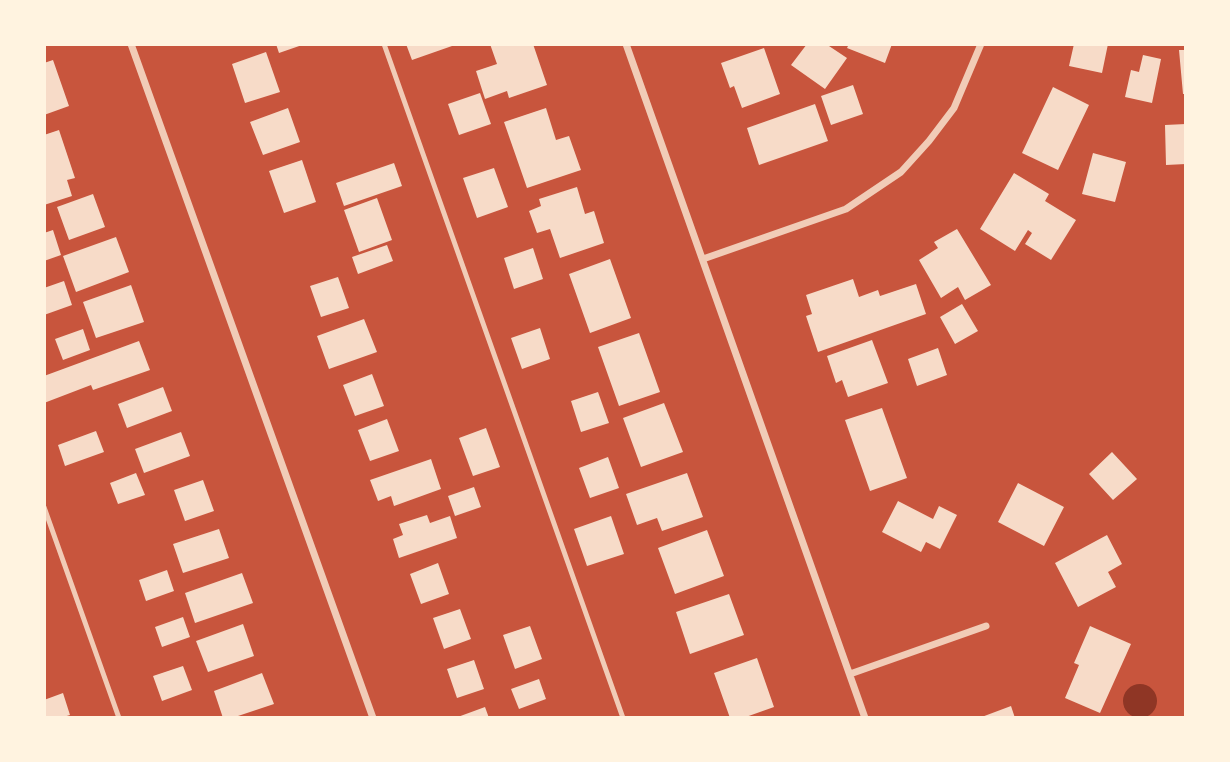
<!DOCTYPE html>
<html>
<head>
<meta charset="utf-8">
<style>
  body { margin:0 }
  #map { position:relative; width:1230px; height:762px; overflow:hidden; background:#c8553d; font-family:Rubik,sans-serif }
  canvas { display:block }
  .frame { position:absolute; inset:0; border:46px solid #fff3e0; pointer-events:none }
</style>
</head>
<body>
<div id="map">
<canvas width="1230" height="762"></canvas>
<div class="frame"></div>
</div>
<script>
const context = document.querySelector('canvas').getContext('2d');
context.lineJoin = 'round';
function paint(path, color) {
  context.fillStyle = color;
  context.fill(path, 'evenodd');
}
function shape(rows) {
  const path = new Path2D();
  for (const r of rows) {
    if (r.length === 3) {
      path.moveTo(r[0] + r[2], r[1]);
      path.arc(r[0], r[1], r[2], 0, 2 * Math.PI);
      continue;
    }
    path.moveTo(r[0], r[1]);
    for (let i = 2; i < r.length; i += 2) path.lineTo(r[i], r[i + 1]);
  }
  return path;
}
function trace(path, color, width, dash) {
  context.strokeStyle = color;
  context.lineWidth = width;
  context.lineCap = dash ? 'butt' : 'round';
  context.setLineDash(dash || []);
  context.stroke(path);
}
const water = shape([
  [1140,701,17]
]);
const building = shape([
  [276,44,305,44,279,53],
  [406,44,451,44,452,46,412,60],
  [490,44,533,44,547,85,509,98,507,91,485,99,476,71,497,64],
  [807,44,826,44,847,58,825,89,791,65],
  [849,44,892,44,885,63,847,48],
  [1074,44,1108,44,1102,73,1069,66],
  [764,48,780,94,742,108,734,86,730,88,721,63],
  [1179,50,1186,50,1186,94,1183,94],
  [266,52,280,92,245,103,232,64],
  [1143,55,1161,59,1152,103,1125,97,1131,70,1139,72],
  [53,60,69,106,44,115,44,63],
  [853,85,863,114,831,125,821,96],
  [1053,87,1089,105,1058,170,1022,153],
  [480,93,491,124,459,135,448,104],
  [815,104,828,141,759,165,747,128],
  [288,108,300,142,263,155,250,122],
  [546,108,556,140,569,136,581,170,527,188,504,122],
  [1186,124,1186,164,1166,165,1165,125],
  [59,130,75,178,67,180,72,196,44,205,44,135],
  [1093,153,1126,162,1115,202,1082,194],
  [302,160,316,202,284,213,269,171],
  [394,163,402,186,344,206,336,183],
  [494,168,508,207,477,218,463,178],
  [1014,173,1049,194,1045,201,1076,220,1051,260,1025,244,1032,233,1028,230,1015,251,980,229],
  [577,187,585,214,594,211,604,243,560,258,550,229,537,233,529,211,541,206,539,199],
  [93,194,105,227,69,240,57,207],
  [377,198,392,240,359,252,344,210],
  [957,229,991,285,965,300,958,287,941,298,919,260,938,248,934,242],
  [53,230,61,255,44,261,44,233],
  [116,237,129,272,76,292,63,256],
  [387,245,393,261,358,274,352,257],
  [533,248,543,279,514,289,504,258],
  [610,259,631,318,590,333,569,274],
  [338,277,349,308,321,317,310,286],
  [853,279,859,297,878,290,880,296,916,284,926,314,818,352,806,316,812,314,806,295],
  [64,281,72,305,44,315,44,288],
  [131,285,144,322,96,338,83,302],
  [962,304,978,331,955,344,940,317],
  [364,319,377,352,329,369,317,336],
  [540,328,550,359,522,369,511,338],
  [83,329,90,350,63,360,55,339],
  [639,333,660,392,619,406,598,347],
  [872,340,888,383,848,397,842,380,836,383,827,356],
  [139,341,150,370,93,390,91,385,44,403,44,376],
  [938,348,947,375,917,386,908,359],
  [372,374,384,406,355,416,343,385],
  [163,387,172,411,127,428,118,404],
  [598,392,609,423,581,432,571,401],
  [664,403,683,452,641,467,623,418],
  [882,408,907,478,870,491,845,420],
  [387,419,399,451,370,461,358,430],
  [486,428,500,467,473,476,459,438],
  [96,431,104,452,65,466,58,445],
  [181,432,190,456,144,473,135,449],
  [1112,452,1137,479,1113,500,1089,474],
  [608,457,619,488,590,498,579,468],
  [431,459,441,489,394,506,391,496,378,501,370,480],
  [136,473,145,495,118,504,110,483],
  [687,473,703,517,662,531,657,518,637,525,626,494],
  [203,480,214,511,185,521,174,490],
  [1018,483,1064,507,1044,546,998,522],
  [474,487,481,507,455,516,448,496],
  [898,501,933,519,939,506,957,515,940,549,926,542,921,552,882,532],
  [427,515,430,523,450,516,457,538,399,558,393,539,403,535,399,524],
  [611,516,624,554,587,566,574,529],
  [219,529,229,558,183,573,173,544],
  [707,530,724,576,675,594,658,548],
  [1107,535,1122,564,1108,572,1116,587,1078,607,1055,563],
  [438,563,449,594,421,604,410,574],
  [167,570,174,591,146,601,139,580],
  [242,573,253,603,195,623,185,593],
  [729,594,744,635,690,654,676,612],
  [460,609,471,639,444,649,433,618],
  [183,617,190,637,162,647,155,627],
  [243,624,254,656,208,672,196,641],
  [530,626,542,659,515,669,503,635],
  [1090,626,1131,644,1100,713,1065,698,1079,665,1074,663],
  [757,658,774,707,743,718,730,718,714,673],
  [474,660,484,689,457,698,447,669],
  [183,666,192,690,162,701,153,676],
  [262,673,274,704,232,718,223,718,214,691],
  [539,679,546,699,519,709,511,689],
  [63,693,70,715,60,718,44,718,44,700],
  [1011,706,1015,718,979,718],
  [485,707,489,718,455,718]
]);
const service = shape([
  [384,44,623,718],
  [44,507,119,718]
]);
const minor = shape([
  [131,44,373,718],
  [626,44,865,718],
  [703,259,846,209,901,172,929,141,954,108,981,44],
  [850,674,986,626]
]);
paint(water, '#8f3625');
paint(building, '#f7dbc8');
trace(service, '#f1ccb7', 5);
trace(minor, '#f1ccb7', 7);
</script>
</body>
</html>
